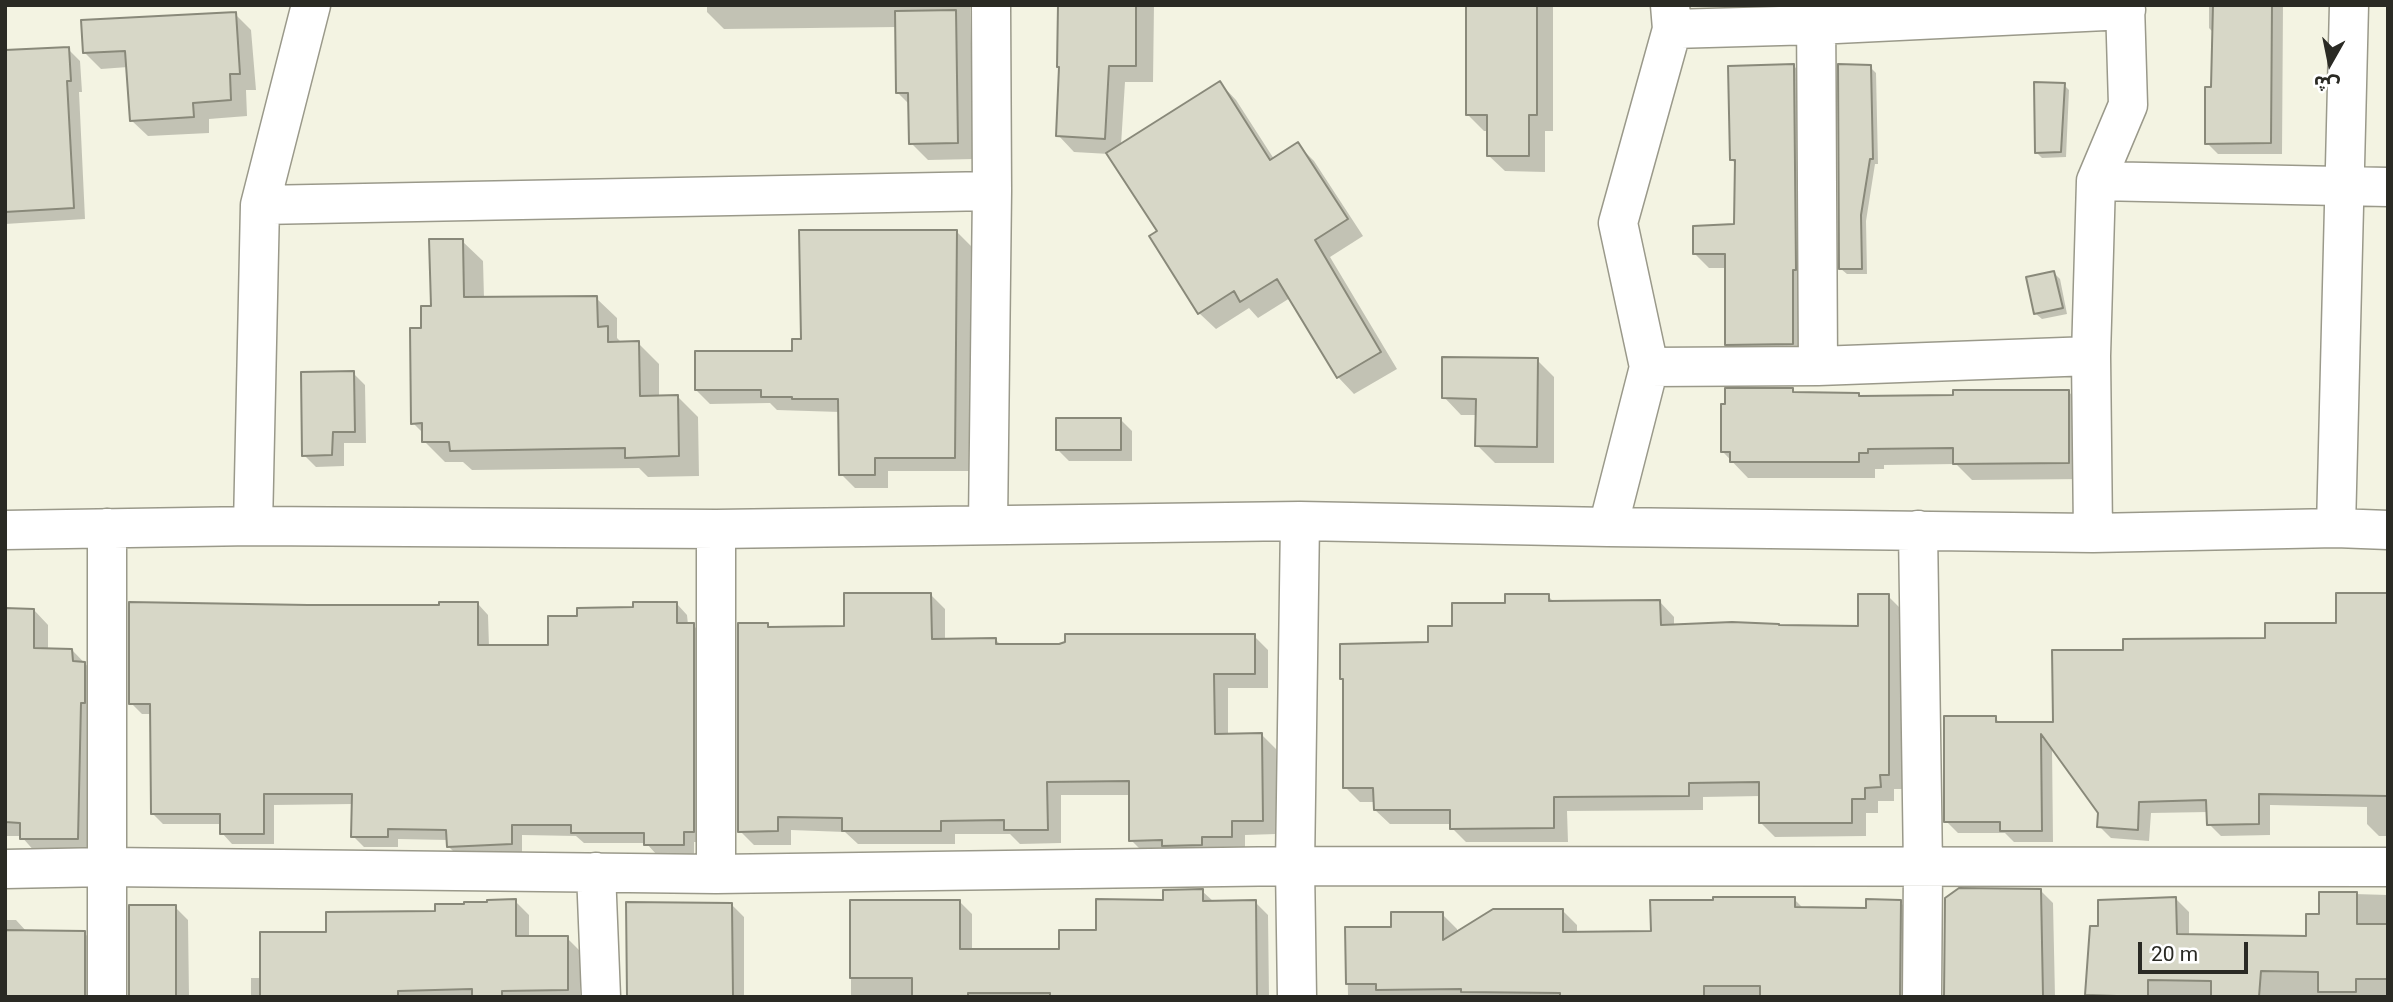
<!DOCTYPE html>
<html>
<head>
<meta charset="utf-8">
<style>
  body { margin:0 }
  #map { position:relative; width:2393px; height:1002px; overflow:hidden; background:#f3f3e2; font-family:Roboto,"Noto Sans Arabic",sans-serif }
  canvas { display:block }
  .frame { position:absolute; inset:0; border:7px solid #2a2a24; pointer-events:none }
  .north { position:absolute; left:2295px; top:28px; width:70px; height:70px; -webkit-text-stroke:5px #fff; paint-order:stroke; rotate:189deg; font-size:19px; font-weight:700; line-height:28px; text-align:center; color:#2a2a24 }
  .north::after { content:''; display:block; margin:auto; width:24px; height:32px; background:#2a2a24; clip-path:polygon(50% 0,100% 100%,50% 72%,0 100%) }
  .scale { position:absolute; left:2138px; top:942px; width:110px; height:32px; box-sizing:border-box; border:4px solid #2a2a24; border-top:0; padding-left:9px; font-size:21px; line-height:24px; white-space:nowrap; color:#2a2a24; -webkit-text-stroke:5px #fff; paint-order:stroke }
</style>
</head>
<body>
<div id="map">
<canvas width="2393" height="1002"></canvas>
<div class="frame"></div>
<div class="north">ش</div>
<div class="scale">20 m</div>
</div>
<script>
const context = document.querySelector('canvas').getContext('2d');
context.lineJoin = 'round';
function paint(path, color) {
  context.fillStyle = color;
  context.fill(path, 'evenodd');
}
function shape(rows) {
  const path = new Path2D();
  for (const r of rows) {
    path.moveTo(r[0], r[1]);
    for (let i = 2; i < r.length; i += 2) path.lineTo(r[i], r[i + 1]);
  }
  return path;
}
function trace(path, color, width, dash) {
  context.strokeStyle = color;
  context.lineWidth = width;
  context.lineCap = dash ? 'butt' : 'round';
  context.setLineDash(dash || []);
  context.stroke(path);
}
const shadow = shape([
  [707,5,970,5,974,159,928,160,911,143,910,105,898,93,897,27,724,29,707,12],
  [1057,5,1154,5,1153,82,1125,82,1121,145,1220,83,1236,100,1274,159,1298,145,1314,161,1363,236,1330,257,1397,369,1354,394,1338,377,1290,298,1258,318,1249,308,1216,329,1199,313,1159,232,1109,154,1074,152,1058,135,1061,69,1058,66],
  [1467,5,1553,5,1553,131,1545,131,1545,172,1505,171,1488,155,1489,131,1484,131,1468,115],
  [1737,5,1807,5,1807,11,1743,11],
  [2209,5,2283,5,2282,154,2218,154,2207,143,2213,89,2214,33,2209,28],
  [235,14,251,30,256,90,246,90,247,116,209,119,209,133,148,136,131,120,128,67,101,69,85,53],
  [68,49,80,61,82,92,79,92,85,219,5,224,5,52],
  [1794,66,1808,81,1807,358,1741,358,1727,344,1727,268,1709,268,1695,254,1736,226,1737,165,1731,159],
  [1870,67,1876,73,1878,164,1875,164,1866,221,1867,274,1847,274,1841,269],
  [2064,85,2069,90,2066,157,2042,158,2036,152],
  [957,232,971,246,969,471,888,471,888,488,855,488,841,474,840,412,777,410,770,403,710,404,696,390,794,353,802,341],
  [462,241,483,261,484,298,596,298,617,318,617,338,622,343,638,343,659,364,659,397,678,397,698,417,699,476,648,477,639,468,472,470,463,462,445,462,424,441,424,434,413,423,423,330],
  [2054,273,2060,279,2067,314,2042,319,2036,314,2028,279],
  [1537,360,1554,377,1554,463,1495,463,1477,445,1477,415,1461,415,1444,397],
  [353,373,365,385,366,443,344,443,344,466,316,467,304,455],
  [1792,390,1797,394,1859,395,1862,398,1954,397,2068,391,2084,408,2085,479,1972,480,1956,464,1884,465,1884,469,1875,469,1875,478,1748,478,1723,452],
  [1120,419,1132,431,1132,461,1069,461,1057,449],
  [931,595,945,609,945,640,995,639,1002,646,1060,645,1254,636,1268,650,1268,688,1228,688,1228,735,1262,735,1276,749,1276,834,1245,835,1245,850,1145,854,1131,840,1131,795,1061,795,1061,843,1020,844,1010,834,955,834,955,844,858,844,845,832,791,830,791,845,754,845,740,831,768,625,771,628,846,628],
  [2388,595,2388,836,2379,836,2367,824,2367,807,2270,805,2270,835,2221,836,2209,824,2208,812,2151,813,2149,841,2111,838,2099,826,2100,812,2052,746,2053,842,2014,842,2005,833,1958,833,1946,821,1995,718,2001,724,2054,724,2125,652,2267,640,2338,625],
  [1548,596,1555,603,1660,602,1674,617,1674,626,1860,627,1888,596,1902,610,1902,789,1894,789,1894,801,1878,801,1878,813,1866,813,1866,836,1775,837,1761,823,1761,796,1703,797,1703,810,1567,811,1568,842,1466,842,1452,828,1452,824,1390,824,1375,810,1375,802,1360,802,1345,787,1345,681,1342,678,1430,644,1453,627,1507,605],
  [478,604,488,615,489,647,550,647,578,618,677,604,687,615,688,625,693,625,704,636,704,842,694,842,694,855,657,855,646,843,584,843,576,836,522,835,522,854,459,857,448,846,448,840,398,839,398,847,364,847,353,836,353,804,274,805,274,844,232,844,222,833,222,824,163,824,152,813,152,714,142,714,131,703,440,606],
  [34,610,48,625,48,650,72,650,99,678,92,853,36,853,21,836,5,836,5,611],
  [2040,890,2053,903,2055,997,1946,996],
  [1202,891,1214,902,1255,902,1268,915,1269,997,851,997,851,902,959,901,972,914,972,951,1061,951,1098,932,1165,902],
  [2321,893,2388,895,2388,997,2087,997,2092,928,2100,927,2176,899,2189,912,2189,936,2307,938,2321,916],
  [1794,899,1804,909,1867,910,1900,902,1915,917,1915,997,1348,997,1347,929,1392,929,1442,914,1457,929,1457,933,1562,910,1577,925,1577,933,1652,933],
  [515,901,529,915,529,938,567,938,580,951,580,997,251,997,251,978,262,978,328,934,436,913],
  [731,904,744,917,744,997,629,997],
  [175,907,188,920,189,997,131,997],
  [5,920,16,920,27,932,84,933,96,944,96,997,5,997]
]);
const building = shape([
  [1058,5,1136,5,1136,66,1109,66,1105,139,1056,136,1059,67,1057,67,1058,5],
  [1466,5,1537,5,1537,115,1529,115,1529,156,1487,156,1487,115,1466,115,1466,5],
  [2213,5,2272,5,2271,143,2205,144,2205,87,2211,87,2213,5],
  [956,10,958,143,909,144,908,93,896,93,895,11,956,10],
  [236,12,240,74,230,74,231,100,193,103,194,117,130,121,125,51,83,53,81,20,236,12],
  [69,47,71,81,67,81,74,208,5,212,5,50,69,47],
  [1794,64,1796,270,1793,270,1793,344,1725,345,1725,254,1693,254,1693,226,1734,224,1735,160,1730,160,1728,66,1794,64],
  [1838,64,1871,65,1873,159,1870,159,1861,215,1862,269,1839,269,1838,64],
  [1220,81,1270,160,1298,142,1348,219,1315,240,1381,352,1337,378,1277,279,1240,302,1234,291,1198,314,1149,236,1157,231,1106,153,1220,81],
  [2034,82,2065,83,2061,152,2035,153,2034,82],
  [799,230,957,230,955,458,875,458,875,475,839,475,838,399,792,399,792,397,761,397,761,390,695,390,695,351,792,351,792,339,801,339,799,230],
  [429,239,463,239,464,297,597,296,598,327,608,326,608,342,639,341,640,396,678,395,679,456,625,458,625,448,450,451,449,442,422,442,422,423,411,424,410,328,421,328,421,306,431,306,429,239],
  [2054,271,2063,308,2034,314,2026,277,2054,271],
  [1442,357,1538,358,1537,447,1475,446,1476,399,1442,398,1442,357],
  [354,371,355,432,333,432,332,455,302,456,301,372,354,371],
  [1725,388,1793,388,1793,392,1859,393,1859,396,1953,395,1953,390,2069,390,2069,463,1953,464,1953,448,1868,449,1868,453,1859,453,1859,462,1730,462,1730,452,1721,452,1721,404,1725,404,1725,388],
  [1056,418,1121,418,1121,450,1056,450,1056,418],
  [844,593,931,593,932,639,996,638,996,644,1059,644,1065,642,1065,634,1255,634,1255,674,1214,674,1215,734,1262,733,1263,821,1232,821,1232,837,1202,837,1202,845,1162,846,1162,840,1129,841,1129,781,1047,782,1048,830,1004,830,1004,820,941,821,941,831,842,831,842,818,778,817,778,831,738,832,738,623,768,623,768,627,844,626,844,593],
  [2336,593,2388,593,2388,796,2259,794,2259,824,2207,825,2206,800,2139,802,2138,830,2097,827,2098,813,2041,734,2042,831,2000,831,2000,822,1944,822,1944,716,1996,716,1996,722,2053,722,2052,650,2123,650,2123,639,2265,638,2265,623,2336,623,2336,593],
  [1505,594,1549,594,1549,601,1660,600,1661,625,1732,622,1779,624,1779,625,1858,626,1858,594,1889,594,1889,775,1880,775,1881,787,1865,788,1865,799,1852,799,1852,823,1759,823,1759,782,1689,783,1689,796,1554,797,1554,828,1450,829,1450,810,1374,810,1373,788,1343,788,1343,679,1340,679,1340,644,1428,642,1428,626,1452,626,1452,603,1505,603,1505,594],
  [129,602,308,605,439,605,439,602,478,602,478,645,548,645,548,616,577,616,577,608,633,607,633,602,677,602,677,623,694,623,694,832,684,832,684,845,644,845,644,833,571,833,571,825,512,825,512,844,447,847,446,830,388,829,388,837,351,837,352,794,264,794,264,834,220,834,220,814,151,814,150,704,129,704,129,602],
  [5,608,34,609,34,648,72,649,73,661,85,662,85,703,81,703,78,839,20,839,20,823,5,822,5,608],
  [1959,888,2041,889,2043,996,1944,997,1945,898,1959,888],
  [1203,889,1203,901,1256,900,1257,997,1050,997,1050,993,968,993,968,997,912,997,912,978,850,978,850,900,960,900,960,949,1059,949,1059,930,1096,930,1096,899,1163,900,1163,890,1203,889],
  [2319,892,2357,892,2357,924,2388,924,2388,979,2356,979,2356,992,2318,992,2318,972,2261,971,2259,997,2211,997,2211,981,2148,980,2148,997,2085,995,2090,926,2098,926,2098,900,2176,897,2177,934,2306,936,2306,914,2319,914,2319,892],
  [1713,897,1795,897,1795,907,1866,908,1866,899,1901,900,1900,997,1760,997,1760,986,1704,986,1704,997,1560,997,1560,993,1461,992,1461,989,1376,990,1376,984,1346,984,1345,927,1391,927,1391,912,1443,912,1443,940,1493,909,1563,909,1563,932,1651,931,1650,900,1713,900,1713,897],
  [516,899,516,936,568,936,568,990,502,991,502,997,472,997,472,989,398,991,398,997,260,997,260,932,326,932,326,912,435,911,435,904,464,904,464,902,487,902,487,900,516,899],
  [626,902,732,903,733,997,627,997,626,902],
  [129,905,176,905,176,997,129,997,129,905],
  [5,930,85,931,85,997,5,997,5,930]
]);
const minor = shape([
  [1816,5,1818,366],
  [1672,29,1816,25,2126,10],
  [2096,181,2388,187],
  [260,205,992,191],
  [1649,367,1818,366,2091,356],
  [988,525,992,191,991,5],
  [253,526,260,205,311,5],
  [1608,527,1649,367,1618,223,1672,29,1670,5],
  [2336,528,2349,5],
  [5,530,253,526,716,529,1300,521,1608,527,2093,533,2336,528,2388,530],
  [1918,530,1923,868,1922,997],
  [2093,533,2091,356,2096,181,2128,105,2125,5],
  [5,869,108,867,716,874,1295,866,2388,867],
  [596,872,601,997],
  [716,874,716,529],
  [107,997,107,528],
  [1297,997,1295,866,1300,521]
]);
paint(shadow, '#0003');
paint(building, '#d7d7c7');
trace(building, '#89897a', 2);
trace(minor, '#9a998a', 41);
trace(minor, '#fff', 38);
</script>
</body>
</html>
